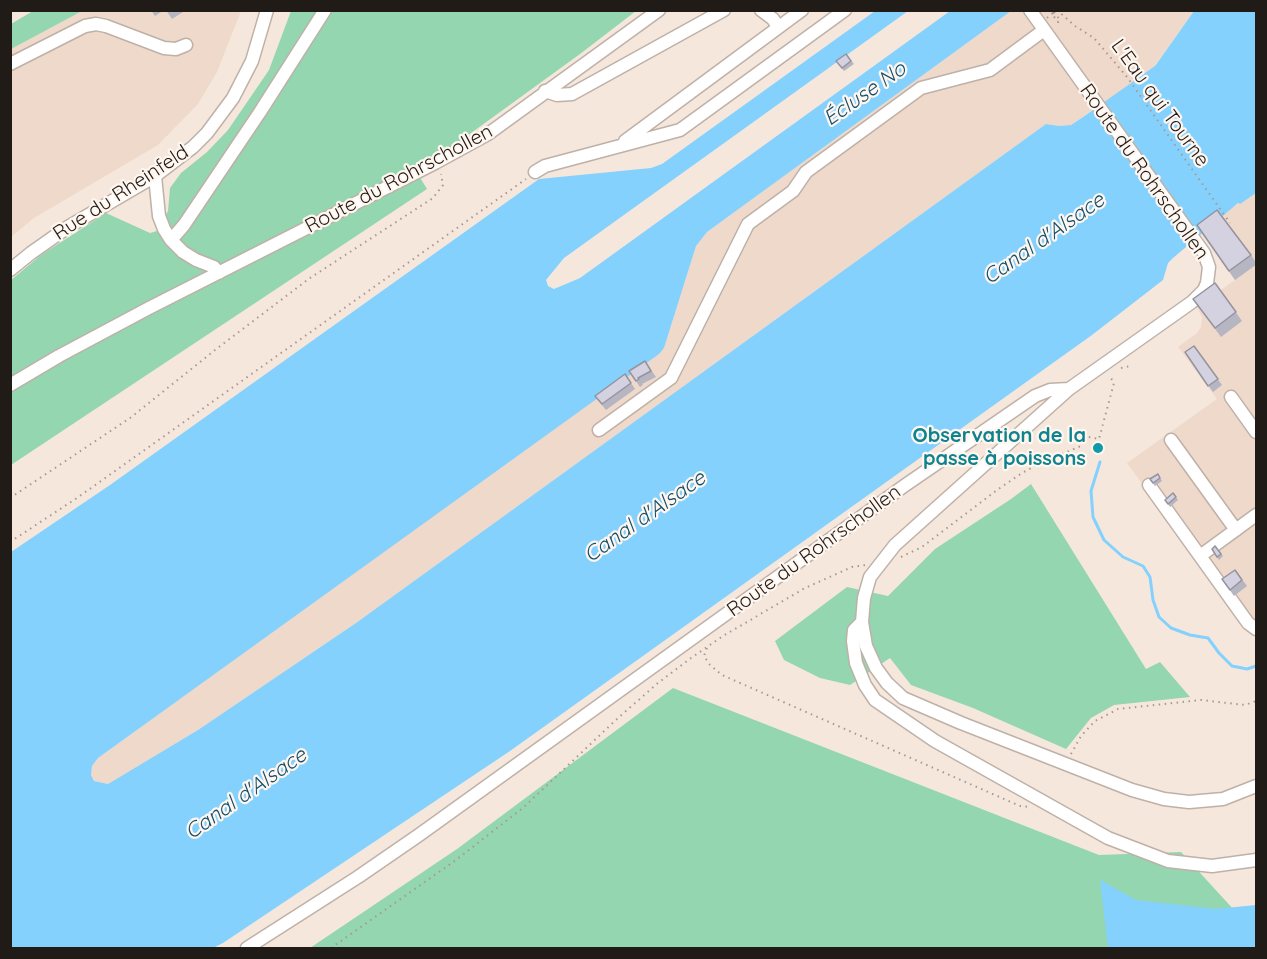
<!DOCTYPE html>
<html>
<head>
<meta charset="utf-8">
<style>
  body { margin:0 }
  #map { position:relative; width:1267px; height:959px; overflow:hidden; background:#f6e7dd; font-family:Quicksand,sans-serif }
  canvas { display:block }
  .frame { position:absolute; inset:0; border:12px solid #211b18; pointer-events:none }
</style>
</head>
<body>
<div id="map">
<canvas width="1267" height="959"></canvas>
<div class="frame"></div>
</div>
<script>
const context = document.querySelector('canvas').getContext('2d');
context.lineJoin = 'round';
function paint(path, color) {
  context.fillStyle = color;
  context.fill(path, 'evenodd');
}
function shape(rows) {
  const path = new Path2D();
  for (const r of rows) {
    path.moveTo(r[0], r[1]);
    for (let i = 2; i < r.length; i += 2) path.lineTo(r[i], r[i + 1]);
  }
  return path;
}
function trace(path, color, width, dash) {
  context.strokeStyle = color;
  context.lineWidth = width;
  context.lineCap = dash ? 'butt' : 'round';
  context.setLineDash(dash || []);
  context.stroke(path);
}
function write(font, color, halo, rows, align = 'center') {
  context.font = font + ' Quicksand,sans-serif';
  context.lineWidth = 4.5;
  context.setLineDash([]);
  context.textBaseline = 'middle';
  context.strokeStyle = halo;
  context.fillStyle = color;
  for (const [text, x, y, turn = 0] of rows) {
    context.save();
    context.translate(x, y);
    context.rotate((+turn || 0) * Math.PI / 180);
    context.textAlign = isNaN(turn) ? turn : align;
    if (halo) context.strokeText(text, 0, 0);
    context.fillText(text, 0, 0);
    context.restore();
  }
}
const built = shape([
  [82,11,241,11,217,72,198,104,158,145,34,218,11,237,10,49],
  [1011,11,1194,11,1155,65,1233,207,1256,193,1256,620,1247,627,1127,463,1217,399,1178,347,1197,333,1201,327,1202,317,1197,307,1235,280,1105,101,1071,125,1059,126,1046,124,356,623,198,730,108,784,94,781,91,775,92,766,98,758,664,348,696,246,707,232]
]);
const green = shape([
  [33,11,82,11,11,49,11,24],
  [291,11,636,11,580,54,456,144,413,166,427,189,11,465,11,280,41,255,106,213,150,233,157,231,168,211,170,188,181,173,207,152,228,130,269,70],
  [1031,484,1146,669,1160,662,1190,697,1114,705,1091,718,1066,749,973,708,911,685,890,658,850,685,820,678,784,660,775,641,847,587,888,596,935,549,1011,499],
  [673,688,1099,855,1181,852,1256,934,1256,948,310,948,457,849]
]);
const water = shape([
  [875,11,908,11,564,258,546,280,548,286,554,289,580,278,950,11,1011,11,707,232,696,246,664,348,659,354,98,758,92,766,91,775,94,781,108,784,198,730,356,623,1046,124,1059,126,1071,125,1083,117,1155,66,1194,11,1256,11,1256,193,1240,204,1238,203,1173,258,1168,263,1163,280,1092,335,510,751,223,943,213,948,11,948,11,552,110,485,539,179,651,168,662,164],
  [1100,880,1136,900,1215,909,1256,905,1256,948,1108,948]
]);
const stream = shape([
  [1100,462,1091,491,1093,517,1104,540,1123,557,1143,566,1150,577,1153,600,1159,617,1171,628,1190,635,1208,638,1219,653,1232,666,1247,669,1256,666]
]);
const path = shape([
  [1057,10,1075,26,1094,38,1127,77,1230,223],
  [1054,12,1060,20,1058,22,1052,14,1056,10],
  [1121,368,1130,366],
  [10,498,130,418,215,350,310,278,433,198,443,185,441,174],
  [10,542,77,498,526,179],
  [901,557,922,547,997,490,1022,473,1045,461,1081,446,1084,436,1099,439,1114,383,1109,375],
  [707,648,704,656,710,665,722,675,1020,806,1029,807],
  [1071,754,1081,736,1095,721,1118,709,1201,700,1245,705,1256,701],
  [331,948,456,860,524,807,618,718,658,683,691,658,723,636,805,588,852,567,866,565]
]);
const minor = shape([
  [761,10,773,19,778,27],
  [1030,10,1204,253,1209,267,1207,283,1204,290,1192,302,1069,389,895,545,870,577,864,598,862,622,866,646,876,668,887,683,903,698,961,723,1132,790,1164,799,1189,802,1223,799,1256,786],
  [10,64,85,26,96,24,106,26,164,48,176,49,186,45],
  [545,91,557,95,572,94,724,10],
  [625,141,802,10],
  [535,172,545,166,680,130,845,10],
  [155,176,159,216,164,229,171,240,183,252,196,260,214,267,219,273],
  [171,240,184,225,260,112,325,10],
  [10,270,31,253,68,227,155,176,193,147,207,133,233,98,252,61,267,10],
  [10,385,59,356,149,308,435,163,488,134,659,10],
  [1231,397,1256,432],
  [599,430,671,378,748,224,793,191,806,172,921,88,990,70,1044,30],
  [1171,440,1236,530],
  [1149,485,1248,623,1256,629],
  [1200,556,1256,515],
  [862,622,854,630,853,641,856,663,865,685,875,700,935,741,1108,838,1168,861,1212,866,1256,860],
  [247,948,358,877,419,835,904,486,1035,396,1050,390,1069,389]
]);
const pathBridge = shape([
  [1047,18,1054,12]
]);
const wall = shape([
  [151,10,164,10,155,16],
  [166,10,186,10,172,19],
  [846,54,854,64,844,71,836,61],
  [1197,225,1251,255,1257,264,1235,280],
  [1215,283,1242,321,1221,337,1193,299],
  [1194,346,1222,385,1213,392,1185,352],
  [645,361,656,377,642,384,643,385,640,387,629,371],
  [625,374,635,389,606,410,595,396],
  [1158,474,1162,481,1155,486,1150,479],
  [1173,493,1178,500,1170,507,1165,500],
  [1215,546,1223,556,1219,560,1212,549],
  [1235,570,1247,586,1234,596,1222,579]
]);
const building = shape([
  [846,54,851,61,842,68,836,61,846,54],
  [1217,210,1251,255,1229,271,1197,225,1217,210],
  [1215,283,1236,312,1215,328,1193,299,1215,283],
  [1194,346,1218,379,1208,386,1185,352,1194,346],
  [645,361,651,371,638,378,639,379,636,381,629,371,645,361],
  [625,374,631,383,602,404,595,396,625,374],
  [1158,474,1160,478,1153,483,1150,479,1158,474],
  [1173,493,1176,497,1168,504,1165,500,1173,493],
  [1215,546,1221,554,1217,557,1212,549,1215,546],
  [1235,570,1242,580,1230,590,1222,579,1235,570]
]);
const markers = [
  [1098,448,6,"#0f9aa8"]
];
const streetNames = [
  ["L'Eau qui Tourne",1160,103,54],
  ["Route du Rohrschollen",1144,172,55],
  ["Route du Rohrschollen",399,179,-28],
  ["Rue du Rheinfeld",121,193,-33],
  ["Route du Rohrschollen",814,551,-36]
];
const cultureNames = [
  ["Observation de la",1086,436],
  ["passe à poissons",1086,459]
];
const waterNames = [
  ["Écluse No",865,94,-35],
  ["Canal d'Alsace",1044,239,-35],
  ["Canal d'Alsace",645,517,-35],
  ["Canal d'Alsace",246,794,-35]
];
paint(built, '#eed9ca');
paint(green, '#93d6b0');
paint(water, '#84d1fe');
trace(stream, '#84d1fe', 3);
trace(minor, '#beb1a7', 15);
trace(path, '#a59992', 2, [1.5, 4.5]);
trace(minor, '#fff', 12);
trace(pathBridge, '#a59992', 2, [1.5, 4.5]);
paint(wall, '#b6b5c2');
paint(building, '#d4d2e1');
trace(building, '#94939e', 1.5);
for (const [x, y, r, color] of markers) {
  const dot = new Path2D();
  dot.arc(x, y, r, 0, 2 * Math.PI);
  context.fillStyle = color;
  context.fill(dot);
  trace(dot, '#fff6ef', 2);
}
write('20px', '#211b18', '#fff6ef', streetNames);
write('bold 20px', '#0d838f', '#fff6ef', cultureNames, 'right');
write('italic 21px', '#13506e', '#fff6ef', waterNames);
</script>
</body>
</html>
